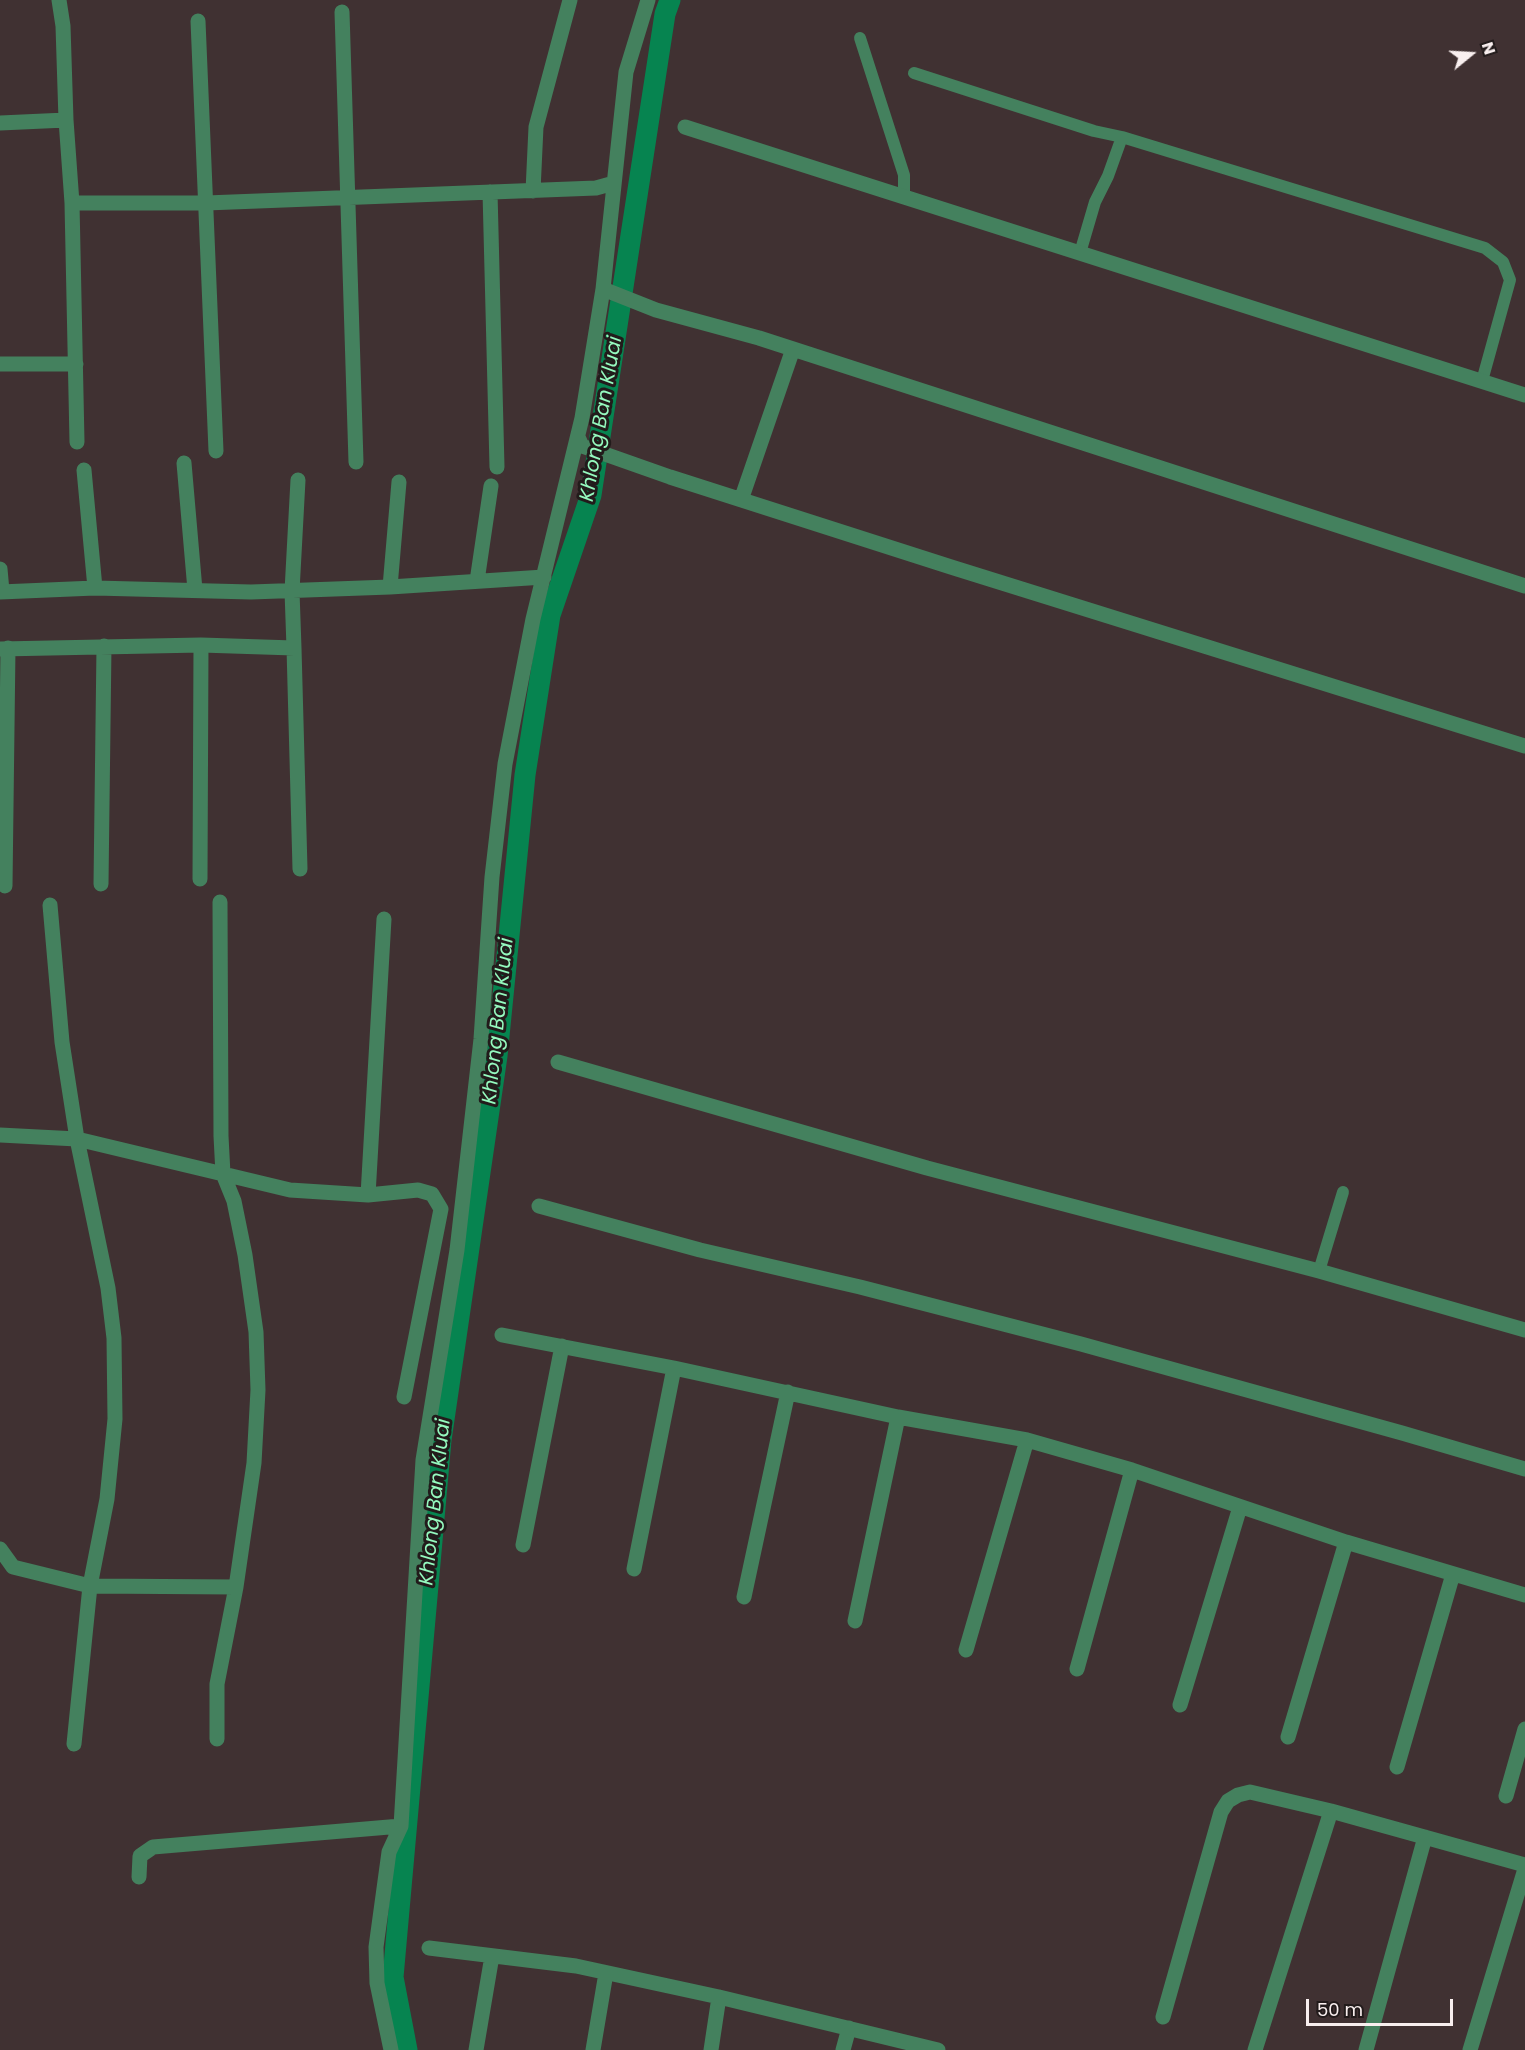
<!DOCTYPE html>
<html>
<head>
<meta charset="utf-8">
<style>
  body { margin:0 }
  #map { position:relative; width:1525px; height:2050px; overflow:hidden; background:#403132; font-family:Poppins,sans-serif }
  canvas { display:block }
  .north { position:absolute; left:1441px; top:24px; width:60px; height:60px; -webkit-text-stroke:4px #221b1b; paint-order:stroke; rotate:72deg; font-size:16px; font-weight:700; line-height:24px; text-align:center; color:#f9efef }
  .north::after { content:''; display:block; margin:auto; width:21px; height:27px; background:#f9efef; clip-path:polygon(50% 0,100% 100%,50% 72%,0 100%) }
  .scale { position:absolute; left:1306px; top:1999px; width:147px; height:27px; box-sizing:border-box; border:3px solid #f9efef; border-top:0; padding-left:8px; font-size:18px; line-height:21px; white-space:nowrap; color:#f9efef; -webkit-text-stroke:4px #221b1b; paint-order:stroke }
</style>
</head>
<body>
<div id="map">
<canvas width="1525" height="2050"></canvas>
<div class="north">N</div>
<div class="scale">50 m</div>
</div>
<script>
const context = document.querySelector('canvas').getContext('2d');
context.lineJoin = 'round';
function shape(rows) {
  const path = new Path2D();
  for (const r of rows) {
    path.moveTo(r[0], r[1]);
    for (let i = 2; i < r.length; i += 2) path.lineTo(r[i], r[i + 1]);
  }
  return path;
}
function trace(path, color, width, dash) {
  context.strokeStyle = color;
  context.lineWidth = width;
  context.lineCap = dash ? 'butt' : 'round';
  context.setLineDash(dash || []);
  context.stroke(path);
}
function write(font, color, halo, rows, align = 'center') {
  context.font = font + ' Poppins,sans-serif';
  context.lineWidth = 6;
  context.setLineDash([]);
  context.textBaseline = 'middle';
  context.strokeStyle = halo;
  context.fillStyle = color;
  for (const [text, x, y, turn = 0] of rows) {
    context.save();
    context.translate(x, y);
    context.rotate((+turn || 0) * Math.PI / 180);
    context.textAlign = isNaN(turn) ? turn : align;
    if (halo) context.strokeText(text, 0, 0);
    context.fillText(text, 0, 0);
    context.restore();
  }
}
const canal = shape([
  [407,2050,393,1977,441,1440,497,1056,525,775,550,615,591,495,665,14,670,0]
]);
const lane = shape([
  [860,38,904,175,904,197],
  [914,73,1094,131,1122,137,1108,176,1095,202,1080,253],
  [1122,137,1485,248,1503,262,1510,280,1482,381],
  [1319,1271,1343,1192]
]);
const street = shape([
  [59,0,63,26,66,120,72,203,77,442],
  [342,12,356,462],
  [198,21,216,451],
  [0,123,66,120],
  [685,127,1525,395],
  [533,191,536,127,570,0],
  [490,192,497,467],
  [72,203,206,203,596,188,614,183],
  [603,289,656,310,759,338,1525,586],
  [0,364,76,364],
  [578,437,582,446,670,477,951,567,1525,746],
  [184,463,195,590],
  [84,470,95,588],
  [741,500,793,349],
  [0,569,2,591],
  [477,581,491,486],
  [390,587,399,482],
  [0,592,95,588,251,592,390,587,544,577],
  [294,648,300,869],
  [0,649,201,645,294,648,292,591,298,480],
  [200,879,201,645],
  [101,884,104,646],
  [5,886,8,648],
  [50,905,62,1042,77,1139,108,1288,114,1338,115,1419,107,1499,90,1586,74,1744],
  [558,1062,927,1168,1319,1271,1525,1330],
  [0,1135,77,1139,290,1190,368,1195,418,1190,432,1194,441,1209,404,1397],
  [368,1195,384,919],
  [539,1206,700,1250,860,1287,1081,1344,1402,1433,1525,1469],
  [502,1335,674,1368,898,1417,1027,1440,1132,1470,1346,1542,1525,1595],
  [523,1545,562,1346],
  [0,1549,13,1567,90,1586,236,1587],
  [634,1569,674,1368],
  [744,1597,788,1392],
  [855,1621,898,1417],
  [966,1650,1027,1440],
  [1077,1669,1132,1470],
  [1180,1705,1240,1507],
  [1288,1737,1346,1542],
  [217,1739,217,1684,236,1587,254,1463,258,1390,256,1332,245,1255,234,1201,223,1174,221,1136,220,902],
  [1397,1767,1453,1574],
  [1506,1796,1525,1729],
  [139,1877,140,1856,153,1847,401,1826],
  [429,1948,576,1966,719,1997,938,2050],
  [1163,2017,1221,1812,1228,1801,1238,1795,1250,1792,1331,1811,1525,1865],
  [391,2050,377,1983,376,1947,389,1852,401,1826,423,1460,457,1250,481,1039,492,877,505,764,533,619,582,418,603,289,626,72,648,0],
  [476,2050,492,1956],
  [593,2050,606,1973],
  [711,2050,719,1997],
  [843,2050,849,2028],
  [1255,2050,1331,1811],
  [1366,2050,1425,1837],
  [1470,2050,1525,1869]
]);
const waterNames = [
  ["Khlong Ban Kluai",602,419,-80],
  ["Khlong Ban Kluai",499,1021,-84],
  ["Khlong Ban Kluai",436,1502,-84]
];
trace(canal, '#068450', 21);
trace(lane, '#44815e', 12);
trace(street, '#44815e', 15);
write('italic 20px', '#95fabf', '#221b1b', waterNames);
</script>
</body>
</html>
